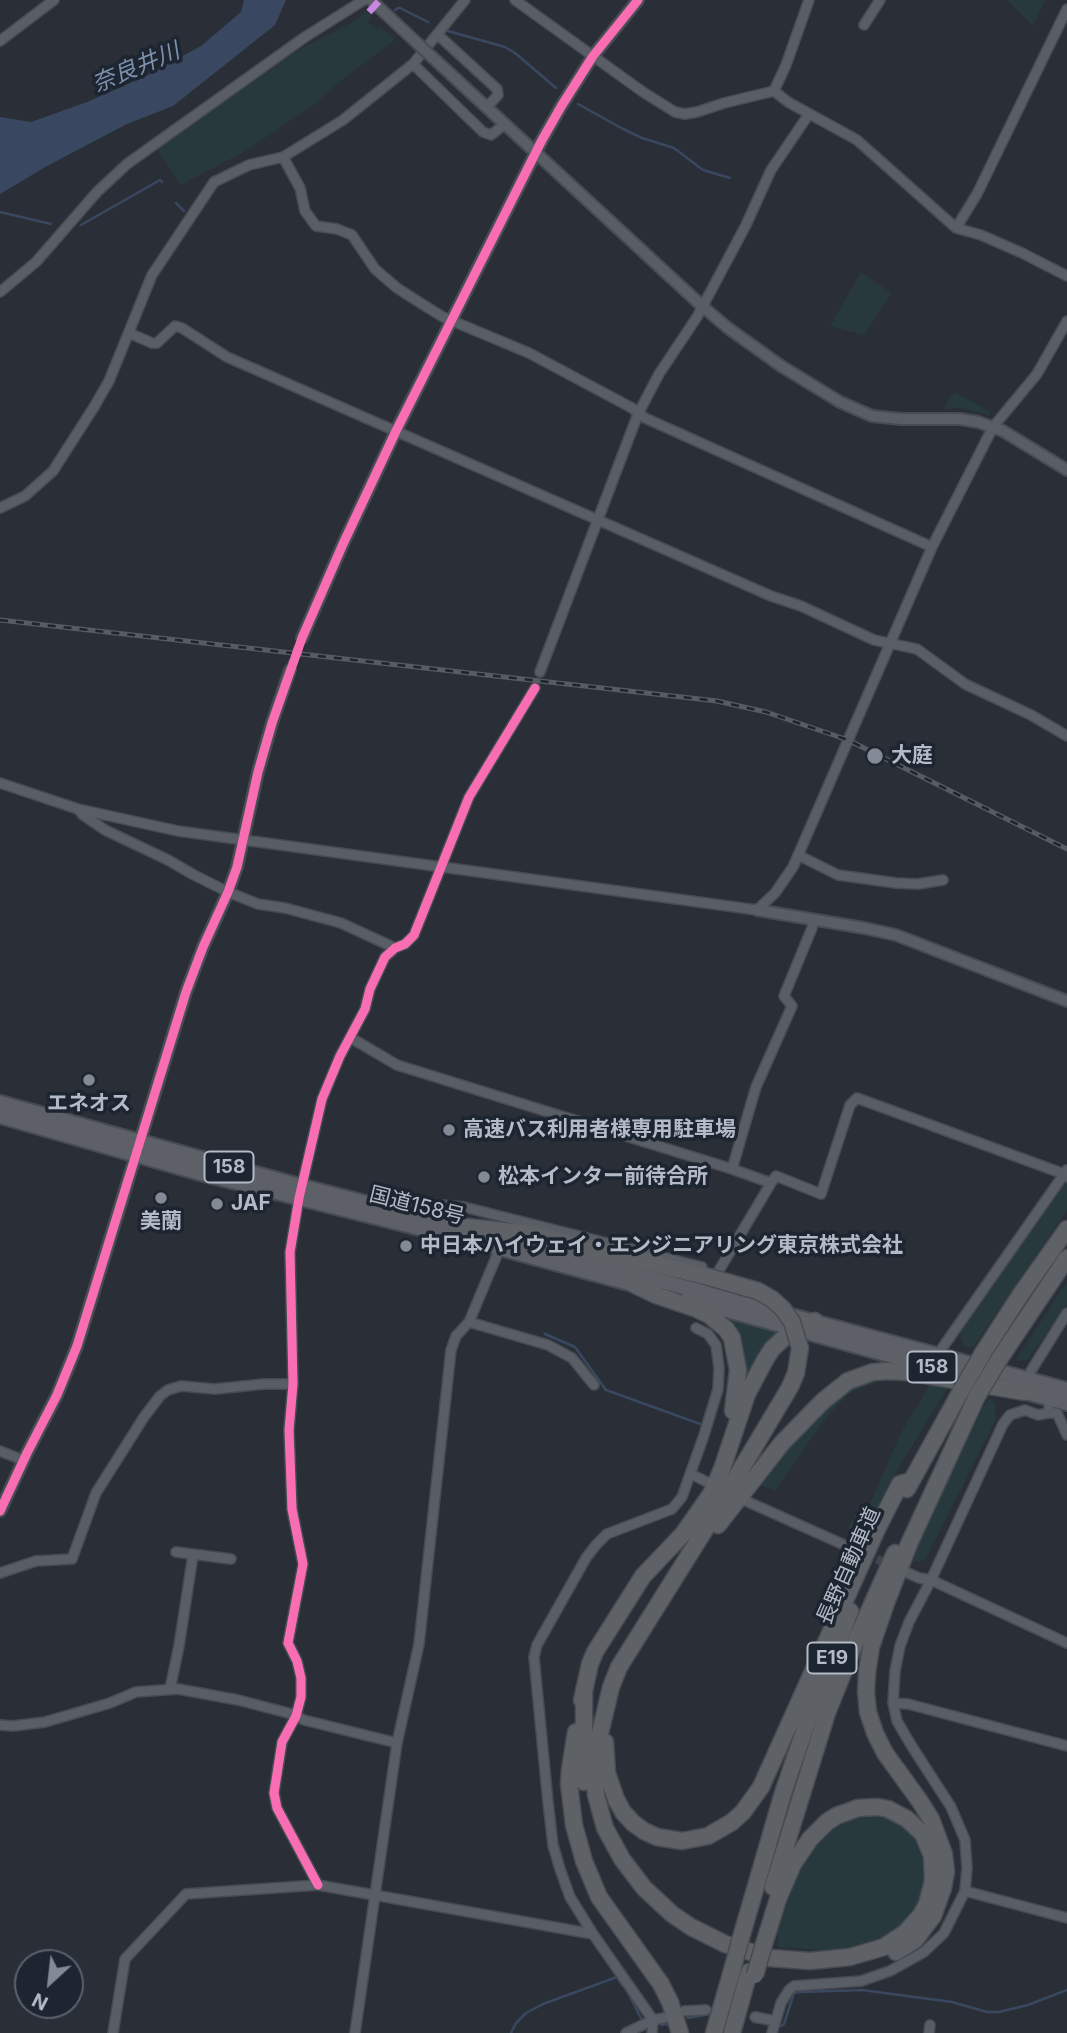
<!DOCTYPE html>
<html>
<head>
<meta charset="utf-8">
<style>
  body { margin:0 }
  #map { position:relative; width:1067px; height:2033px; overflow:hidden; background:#2a2f37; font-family:Inter,sans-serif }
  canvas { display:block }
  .north { position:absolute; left:14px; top:1949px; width:70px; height:70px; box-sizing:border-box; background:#1d2531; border:2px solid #59616d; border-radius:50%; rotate:207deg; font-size:19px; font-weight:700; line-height:28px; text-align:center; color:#b4bbc7 }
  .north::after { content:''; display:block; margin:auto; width:24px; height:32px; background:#848a95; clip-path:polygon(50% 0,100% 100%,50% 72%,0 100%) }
</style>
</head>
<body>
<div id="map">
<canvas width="1067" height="2033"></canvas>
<div class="north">N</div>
</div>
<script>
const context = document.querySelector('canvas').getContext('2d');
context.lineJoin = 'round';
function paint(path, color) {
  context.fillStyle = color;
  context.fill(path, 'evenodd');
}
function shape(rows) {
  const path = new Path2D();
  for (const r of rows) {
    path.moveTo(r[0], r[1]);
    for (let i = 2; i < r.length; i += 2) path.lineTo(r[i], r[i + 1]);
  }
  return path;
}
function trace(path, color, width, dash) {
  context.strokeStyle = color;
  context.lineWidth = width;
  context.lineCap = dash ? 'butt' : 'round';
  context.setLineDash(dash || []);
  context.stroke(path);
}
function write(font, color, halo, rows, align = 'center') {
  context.font = font + ' Inter,"Noto Sans JP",sans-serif';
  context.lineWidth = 7;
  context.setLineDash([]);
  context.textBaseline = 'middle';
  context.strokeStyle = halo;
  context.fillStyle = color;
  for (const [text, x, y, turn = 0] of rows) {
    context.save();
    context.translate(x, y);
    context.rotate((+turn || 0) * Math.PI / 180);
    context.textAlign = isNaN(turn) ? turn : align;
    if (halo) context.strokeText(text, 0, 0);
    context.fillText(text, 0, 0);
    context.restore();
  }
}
const green = shape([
  [1007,0,1045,0,1033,26],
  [368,10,372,15,368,22,377,30,381,27,395,40,348,75,312,106,269,135,242,153,181,185,156,148,300,49,353,22],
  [861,272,891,293,864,335,830,326],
  [954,392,991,412,989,415,962,408,943,409],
  [1067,1179,1067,1210,974,1346,969,1348,963,1345,960,1334,970,1315],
  [1067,1282,1067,1305,1027,1360,1015,1361],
  [727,1318,784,1331,749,1380,741,1378,727,1321],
  [898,1377,898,1380,885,1379,848,1394,822,1423,775,1491,757,1483,818,1412,866,1378],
  [930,1384,948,1387,898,1469,863,1537,847,1530,862,1503,868,1508,901,1433],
  [990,1398,995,1404,996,1420,925,1560,919,1562,912,1561,929,1518,983,1407],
  [870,1813,899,1822,919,1841,927,1854,924,1903,912,1919,880,1941,848,1949,834,1951,778,1947,777,1930,804,1858,832,1824,852,1814]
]);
const water = shape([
  [244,0,286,0,275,25,173,106,127,124,47,166,0,194,0,117,31,122,87,102,146,76,201,46,241,12]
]);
const stream = shape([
  [395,10,398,8,400,8,428,22],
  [448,31,505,47,515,53,556,88],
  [578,104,623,129,642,138,674,148,703,170,730,178],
  [176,203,184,211],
  [0,212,51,224],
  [81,225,160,180,162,182],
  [545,1334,575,1347,606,1390,703,1425],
  [627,1991,643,2022],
  [688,2018,705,2015],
  [753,2022,764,2023],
  [662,2025,668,2024],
  [781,2026,784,2024,794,1993,800,1992,862,1990,952,2002,987,2012,999,2012,1028,2005,1067,1990],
  [511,2033,516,2023,526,2013,543,2004,617,1977,622,1985]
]);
const minorTunnel = shape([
  [864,1554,893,1566]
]);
const tertiaryTunnel = shape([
  [290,670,302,638]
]);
const minor = shape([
  [515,0,643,92,675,112,685,114,697,112,724,103,774,91,788,102,857,140,956,228,981,235,1022,253,1067,276],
  [864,25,880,0],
  [437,34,497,89,498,95,487,107],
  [0,41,54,0],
  [413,64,483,132,491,135,505,124],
  [774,91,786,65,809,0],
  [283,157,300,188,305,211,316,226,337,229,352,235,375,269,397,288,422,304,443,317,529,353,632,408,645,418,932,547],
  [956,228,977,194,1067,9],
  [0,292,36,262,97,192,127,164,305,37,364,0],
  [129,333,152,343,157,343,175,326,182,328,227,357,771,596,801,606,874,640,917,649,965,684,1031,715,1067,736],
  [0,508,25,496,53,471,94,407,109,381,152,275,214,182,249,165,283,157,343,120,413,64,465,0],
  [540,672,638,414,659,374,697,317,746,225,771,170,809,114],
  [0,783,78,809,178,831,757,910,775,893,793,867,932,547,993,427,1037,374,1067,321],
  [79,810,83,815,105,830,168,860,194,875,228,892,258,904,285,908,341,923,395,948],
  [798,855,838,875,896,883,918,884,943,880],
  [351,1038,397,1065,732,1169,756,1087,792,1006,784,996,812,928,813,920],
  [732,1169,771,1183,776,1176,821,1194,850,1105,857,1098,1064,1174,1067,1177],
  [386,1208,402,1199,417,1203,464,1207,702,1267],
  [718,1272,771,1183],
  [469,1322,548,1345,572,1358,594,1385],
  [938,1354,1067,1170],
  [1026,1379,1067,1313],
  [1048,1413,1057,1413,1067,1435],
  [0,1451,23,1460],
  [691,1474,707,1482],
  [746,1501,860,1552],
  [176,1552,231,1559],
  [0,1573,36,1561,72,1559,96,1493,144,1417,160,1396,168,1390,181,1386,215,1389,264,1384,293,1384],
  [908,1573,919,1578,931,1580,1067,1643],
  [170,1689,179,1646,193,1555],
  [893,1703,908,1704,1067,1746],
  [0,1725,13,1726,45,1722,110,1703,136,1692,178,1689,238,1700,292,1714,304,1720,397,1743],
  [318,1885,277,1808,274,1793,282,1742,296,1716,301,1697,301,1678,297,1661,288,1643,303,1564,292,1509,289,1430,293,1384,290,1252,299,1198,322,1099,340,1056,365,1009,370,989,385,957,395,948,405,944,414,935,469,797,535,688],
  [965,1891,1067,1918],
  [684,2011,706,2010],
  [755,2017,775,2021],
  [113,2033,125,1959,186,1894,318,1885,593,1934],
  [355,2033,397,1743,419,1644,451,1350,456,1336,469,1322,500,1248],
  [626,2033,653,2020,664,2018],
  [652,2033,653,2020,593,1934,570,1897,560,1869,553,1845,548,1802,534,1657,537,1645,586,1558,596,1545,607,1534,672,1509,682,1497,704,1435,718,1389,719,1368,716,1345,708,1334,696,1328],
  [772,2033,781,2003,789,1990,794,1986,861,1981,890,1971,924,1952,944,1933,965,1891,967,1868,965,1840,951,1807,911,1745,897,1721,893,1703,895,1671,900,1646,909,1622,931,1580,1003,1424,1010,1415,1025,1410,1038,1415,1048,1413,1051,1398],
  [929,2033,930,2025]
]);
const tertiary = shape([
  [371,0,417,43],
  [431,56,702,306,728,328,781,366,840,402,872,416,901,419,960,419,978,422,1003,431,1067,470],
  [302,638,343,544,396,431,542,140,562,105,593,56,638,0],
  [757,910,864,928,896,935,1067,1001],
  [0,1511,27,1453,57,1395,77,1346,186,992,203,947,228,892,237,867,258,772,272,723,290,670]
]);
const trunk = shape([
  [0,1103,303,1187,467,1229],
  [0,1116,204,1174,500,1248,644,1287],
  [490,1235,1067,1390],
  [688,1299,962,1375],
  [1015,1389,1067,1403]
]);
const motorway = shape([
  [458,1226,532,1234,709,1277],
  [633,1284,656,1295,697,1309,709,1315,726,1329,732,1338,738,1370,733,1411],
  [983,1353,1021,1294,1067,1229],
  [1000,1358,1067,1258],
  [907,1489,961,1391],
  [718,1525,782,1443,823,1401,848,1381,873,1372,888,1371,906,1372,1025,1392],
  [584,1690,584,1782],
  [582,1700,590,1664,595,1652,643,1576,683,1534,711,1494,722,1469,747,1394,765,1360,772,1349,787,1335,815,1321],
  [576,1732,570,1769,569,1784,574,1825,584,1861,599,1897,661,1984,670,2002,680,2033],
  [605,1742,607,1773,616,1799,623,1812,633,1823,644,1831,657,1837,682,1841,708,1836,732,1822,743,1812,761,1787,877,1529,900,1484,911,1481],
  [773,1887,827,1713,857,1638,895,1553],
  [740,1941,783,1793,812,1708,850,1611],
  [764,1944,778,1899,793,1864,810,1839,827,1822,836,1816,858,1808,878,1807,888,1809,907,1819,923,1834,932,1856,933,1881,927,1904,921,1915,905,1933,884,1947,850,1957,810,1961,770,1958,725,1944,691,1927,672,1914,644,1888,622,1859,605,1828,596,1795,594,1765,596,1750,611,1687,619,1667,706,1528,790,1387],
  [896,1952,915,1940,933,1916,943,1888,946,1872,944,1854,931,1819,919,1800,885,1753,875,1733,868,1712,866,1692,867,1673,871,1647,886,1603,909,1544,977,1396],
  [714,2033,733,1967],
  [732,2033,749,1972]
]);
const rail = shape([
  [0,620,717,701,766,712,848,740,1067,849]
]);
const tertiaryBridge = shape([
  [417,43,431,56]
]);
const motorwayBridge = shape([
  [709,1277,758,1291,772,1299,783,1309,792,1322,800,1348,796,1373,790,1387],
  [961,1391,983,1353],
  [977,1396,1000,1358],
  [733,1967,740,1941],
  [755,1975,764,1944]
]);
const quiet = shape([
  [369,12,380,0]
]);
const cycleway = shape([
  [0,1511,27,1453,57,1395,77,1346,186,992,203,947,228,892,237,867,258,772,272,723,302,638,343,544,396,431,542,140,562,105,593,56,638,0],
  [318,1885,277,1808,274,1793,282,1742,296,1716,301,1697,301,1678,297,1661,288,1643,303,1564,292,1509,289,1430,293,1384,290,1252,299,1198,322,1099,340,1056,365,1009,370,989,385,957,395,948,405,944,414,935,469,797,535,688]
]);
const markers = [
  [875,756,9,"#848a95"],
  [89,1080,7,"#848a95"],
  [449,1130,7,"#848a95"],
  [484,1177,7,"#848a95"],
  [161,1198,7,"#848a95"],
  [217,1204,7,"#848a95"],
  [406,1246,7,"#848a95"]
];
const shields = [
  [229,1167,49],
  [932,1367,49],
  [832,1658,49]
];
const shieldNames = [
  ["158",229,1167],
  ["158",932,1367],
  ["E19",832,1658]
];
const poiNames = [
  ["大庭",891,756],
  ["エネオス",89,1104,"center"],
  ["高速バス利用者様専用駐車場",463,1130],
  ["松本インター前待合所",498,1177],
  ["JAF",231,1204],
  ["美蘭",161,1222,"center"],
  ["中日本ハイウェイ・エンジニアリング東京株式会社",420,1246]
];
const streetNames = [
  ["国道158号",417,1206,14],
  ["長野自動車道",849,1566,-66]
];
const waterNames = [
  ["奈良井川",136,68,-23]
];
paint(green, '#27393c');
paint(water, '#394860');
trace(stream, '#394860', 2.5);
trace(minorTunnel, '#3f444d', 9, [9, 4.5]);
trace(tertiaryTunnel, '#3f444d', 10, [10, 5]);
trace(minor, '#484b51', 12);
trace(tertiary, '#484b51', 14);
trace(trunk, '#474b53', 18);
trace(motorway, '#474b53', 19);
trace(minor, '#595d65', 9);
trace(tertiary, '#595d65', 10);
trace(trunk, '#5d6066', 14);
trace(motorway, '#5e6165', 16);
trace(rail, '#585c62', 5);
trace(rail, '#1d2531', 2.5, [8]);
trace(tertiaryBridge, '#484b51', 14, []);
trace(motorwayBridge, '#474b53', 19, []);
trace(tertiaryBridge, '#595d65', 10);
trace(motorwayBridge, '#5e6165', 16);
trace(quiet, '#c787e3', 7, [14, 7]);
trace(cycleway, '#f96db3', 9);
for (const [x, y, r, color] of markers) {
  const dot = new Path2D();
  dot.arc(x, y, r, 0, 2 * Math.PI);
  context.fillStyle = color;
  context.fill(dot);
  trace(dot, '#1d2531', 2.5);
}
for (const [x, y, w] of shields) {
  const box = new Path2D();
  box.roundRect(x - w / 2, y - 15.5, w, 31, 5);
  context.fillStyle = '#1d2531';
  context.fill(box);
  trace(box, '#b4bbc7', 2);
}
write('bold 19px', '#b4bbc7', null, shieldNames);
write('bold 21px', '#b4bbc7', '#1d2531', poiNames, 'left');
write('21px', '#b4bbc7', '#1d2531', streetNames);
write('italic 23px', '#7d90ae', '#1d2531', waterNames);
</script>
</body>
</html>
